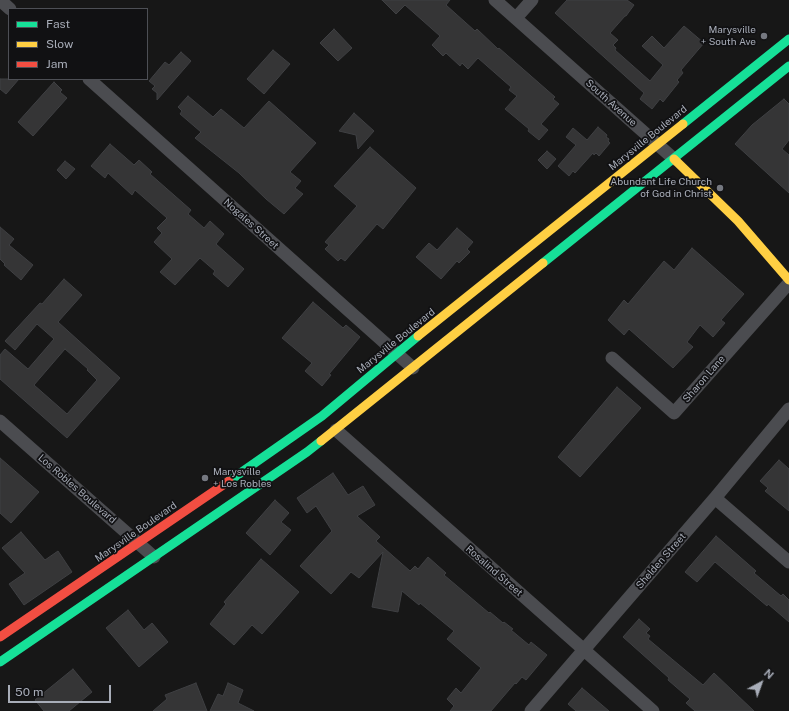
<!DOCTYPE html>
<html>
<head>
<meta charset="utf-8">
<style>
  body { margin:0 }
  #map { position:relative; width:789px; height:711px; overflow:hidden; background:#171717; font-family:"Public Sans",sans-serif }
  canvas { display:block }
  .legend { position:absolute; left:8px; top:8px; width:140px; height:72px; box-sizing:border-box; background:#111113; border:1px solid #4d4f55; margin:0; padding:5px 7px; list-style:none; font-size:12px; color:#a8adb8 }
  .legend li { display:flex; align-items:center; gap:8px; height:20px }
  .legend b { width:20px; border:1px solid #4d4f55 }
  .north { position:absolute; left:741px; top:663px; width:40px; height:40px; -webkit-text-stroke:3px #111113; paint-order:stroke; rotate:41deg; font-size:11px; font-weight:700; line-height:16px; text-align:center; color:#a8adb8 }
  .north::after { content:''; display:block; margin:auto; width:14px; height:18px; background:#a8adb8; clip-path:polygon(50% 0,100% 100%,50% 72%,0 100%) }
  .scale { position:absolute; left:8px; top:685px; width:103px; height:18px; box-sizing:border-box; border:2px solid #a8adb8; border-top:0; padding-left:5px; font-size:12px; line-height:14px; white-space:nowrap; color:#a8adb8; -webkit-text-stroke:3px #111113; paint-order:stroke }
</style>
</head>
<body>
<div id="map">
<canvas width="789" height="711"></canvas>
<ul class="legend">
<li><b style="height:5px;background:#16e098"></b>Fast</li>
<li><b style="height:5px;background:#ffcf43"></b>Slow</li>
<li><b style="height:5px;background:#f24e42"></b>Jam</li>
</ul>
<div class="north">N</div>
<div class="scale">50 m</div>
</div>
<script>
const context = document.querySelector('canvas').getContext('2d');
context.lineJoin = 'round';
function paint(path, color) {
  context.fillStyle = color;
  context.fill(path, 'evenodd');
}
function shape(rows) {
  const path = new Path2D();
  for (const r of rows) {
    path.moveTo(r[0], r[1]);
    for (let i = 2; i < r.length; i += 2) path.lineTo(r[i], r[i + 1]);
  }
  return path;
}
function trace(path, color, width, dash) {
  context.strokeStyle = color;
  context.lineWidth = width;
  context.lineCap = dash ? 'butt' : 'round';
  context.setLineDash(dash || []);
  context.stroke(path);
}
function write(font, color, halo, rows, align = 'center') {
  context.font = font + ' "Public Sans",sans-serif';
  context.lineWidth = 3.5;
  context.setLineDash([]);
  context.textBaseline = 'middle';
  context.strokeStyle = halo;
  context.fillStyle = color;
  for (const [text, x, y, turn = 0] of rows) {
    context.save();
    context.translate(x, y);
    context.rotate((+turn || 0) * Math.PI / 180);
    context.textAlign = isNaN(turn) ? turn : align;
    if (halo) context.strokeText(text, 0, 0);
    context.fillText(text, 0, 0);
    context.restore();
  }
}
const building = shape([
  [382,0,450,0,446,5,475,31,477,29,498,49,499,48,555,97,553,99,559,104,541,124,548,130,539,140,528,131,529,129,505,109,517,96,509,90,511,87,478,58,468,69,462,63,460,66,446,53,443,56,432,45,440,36,405,5,396,14,382,0],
  [567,0,627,0,634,5,626,16,625,16,610,33,618,40,613,45,616,48,615,50,650,81,663,65,642,46,652,36,664,48,684,26,704,43,681,70,683,73,677,80,679,82,663,102,660,99,652,109,640,99,644,93,555,13,567,0],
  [334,29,352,48,338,61,320,43,334,29],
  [273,50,290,64,264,94,247,79,273,50],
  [181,52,191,61,157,100,157,93,152,89,155,86,149,81,165,62,169,65,181,52],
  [0,79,19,79,6,94,0,89,0,79],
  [54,82,62,90,60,92,67,98,33,136,18,122,54,82],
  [188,96,213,117,221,109,244,128,269,101,316,143,290,172,301,181,295,188,303,194,284,214,266,199,239,173,195,138,201,132,180,114,182,111,178,107,188,96],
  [784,99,789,104,789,140,782,149,789,155,789,193,735,144,752,125,784,99],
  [354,113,374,131,358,149,356,135,339,131,354,113],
  [598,127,607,135,606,137,609,139,608,141,610,143,599,156,596,153,594,155,593,153,575,173,573,171,569,176,558,166,576,145,566,137,573,128,587,140,598,127],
  [110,144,134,165,139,160,152,172,150,174,191,210,188,214,204,228,210,221,224,234,216,244,244,269,228,287,213,274,215,271,200,258,175,285,160,272,172,259,154,242,162,233,157,228,167,218,135,190,132,195,108,173,105,178,91,166,110,144],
  [370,147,416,188,383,229,377,224,345,261,341,258,338,261,325,249,329,245,325,242,357,206,334,186,370,147],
  [547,151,556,159,547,169,538,160,547,151],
  [65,161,75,169,66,179,57,170,65,161],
  [0,227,14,239,9,245,33,265,21,280,4,265,5,264,0,259,0,227],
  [457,228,473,242,467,249,470,252,459,263,457,261,441,279,416,257,429,243,437,250,457,228],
  [692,248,744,294,721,320,725,323,713,337,700,325,687,342,693,347,673,368,629,329,624,335,608,320,624,300,628,304,664,261,674,270,692,248],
  [64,279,82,295,58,322,120,378,67,438,0,379,0,355,5,349,28,369,54,339,37,324,15,350,5,341,40,303,42,304,64,279],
  [65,349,88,369,87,370,97,380,67,414,34,385,65,349],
  [313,302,343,328,346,325,360,337,329,374,331,375,322,386,305,371,312,363,282,338,313,302],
  [617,387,641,408,580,477,558,457,617,387],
  [0,458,39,492,11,523,0,513,0,458],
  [779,460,789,469,789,511,765,491,768,488,760,481,779,460],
  [333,473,348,495,363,486,375,505,357,516,380,537,376,541,410,571,415,566,418,569,428,557,446,573,444,575,489,613,490,612,503,623,504,622,513,629,511,630,529,645,531,642,547,655,526,680,522,677,516,684,515,683,491,711,450,711,454,706,447,699,456,688,461,693,481,668,447,639,454,631,420,603,419,605,402,591,398,612,372,607,383,552,359,578,351,572,331,594,300,566,332,531,316,506,307,513,297,498,333,473],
  [275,500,289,513,281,522,291,530,270,555,246,533,275,500],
  [21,532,45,560,58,551,72,572,24,605,9,584,25,573,2,548,21,532],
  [716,536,756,571,754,573,781,596,783,594,789,600,789,622,768,604,767,606,715,562,697,582,685,572,716,536],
  [261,559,299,592,262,634,252,625,234,645,210,624,226,604,224,602,261,559],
  [128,610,144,630,152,623,168,642,139,667,106,628,128,610],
  [639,619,650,629,646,633,650,636,648,639,703,685,714,673,754,711,695,711,686,703,690,699,668,680,669,678,623,637,639,619],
  [73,669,92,692,69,711,44,711,35,700,73,669],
  [196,683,207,711,153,711,167,699,165,695,196,683],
  [228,683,243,690,238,703,254,711,210,711,218,694,223,696,228,683],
  [582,688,609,711,576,711,568,704,582,688]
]);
const street = shape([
  [0,0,10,9],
  [495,0,674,159],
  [516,18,532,0],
  [89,79,413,368],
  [612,358,674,413,789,283],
  [0,421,154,557],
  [336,430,653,711],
  [715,498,789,562],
  [531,711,715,498,789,409]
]);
const fast = shape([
  [683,124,789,39],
  [543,263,789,66],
  [229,481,322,416,418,336],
  [0,662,307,452,321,441]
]);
const slow = shape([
  [674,159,738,221,789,280],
  [418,336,683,124],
  [321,441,543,263]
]);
const jam = shape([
  [0,637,229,481]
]);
const markers = [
  [764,36,4,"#757880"],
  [720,188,4,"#757880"],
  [205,478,4,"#757880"]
];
const poiNames = [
  ["Marysville",756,30],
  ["+ South Ave",756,42],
  ["Abundant Life Church",712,182],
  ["of God in Christ",712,194],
  ["Marysville",213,472,"left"],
  ["+ Los Robles",213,484,"left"]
];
const streetNames = [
  ["South Avenue",611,103,42],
  ["Marysville Boulevard",648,138,-39],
  ["Nogales Street",251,224,42],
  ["Marysville Boulevard",396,341,-39],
  ["Sharon Lane",704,379,-49],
  ["Los Robles Boulevard",77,489,41],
  ["Marysville Boulevard",136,532,-35],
  ["Shelden Street",661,561,-49],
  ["Rosalind Street",494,571,41]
];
paint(building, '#353536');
trace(building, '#3f4043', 1);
trace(street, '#4b4c50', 13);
trace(fast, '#16e098', 9);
trace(slow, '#ffcf43', 9);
trace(jam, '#f24e42', 9);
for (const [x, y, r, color] of markers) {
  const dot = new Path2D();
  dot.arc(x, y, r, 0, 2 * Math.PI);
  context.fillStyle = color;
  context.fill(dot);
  trace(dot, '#111113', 1.5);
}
write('10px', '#a8adb8', '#111113', poiNames, 'right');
write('10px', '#a8adb8', '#111113', streetNames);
</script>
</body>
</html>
